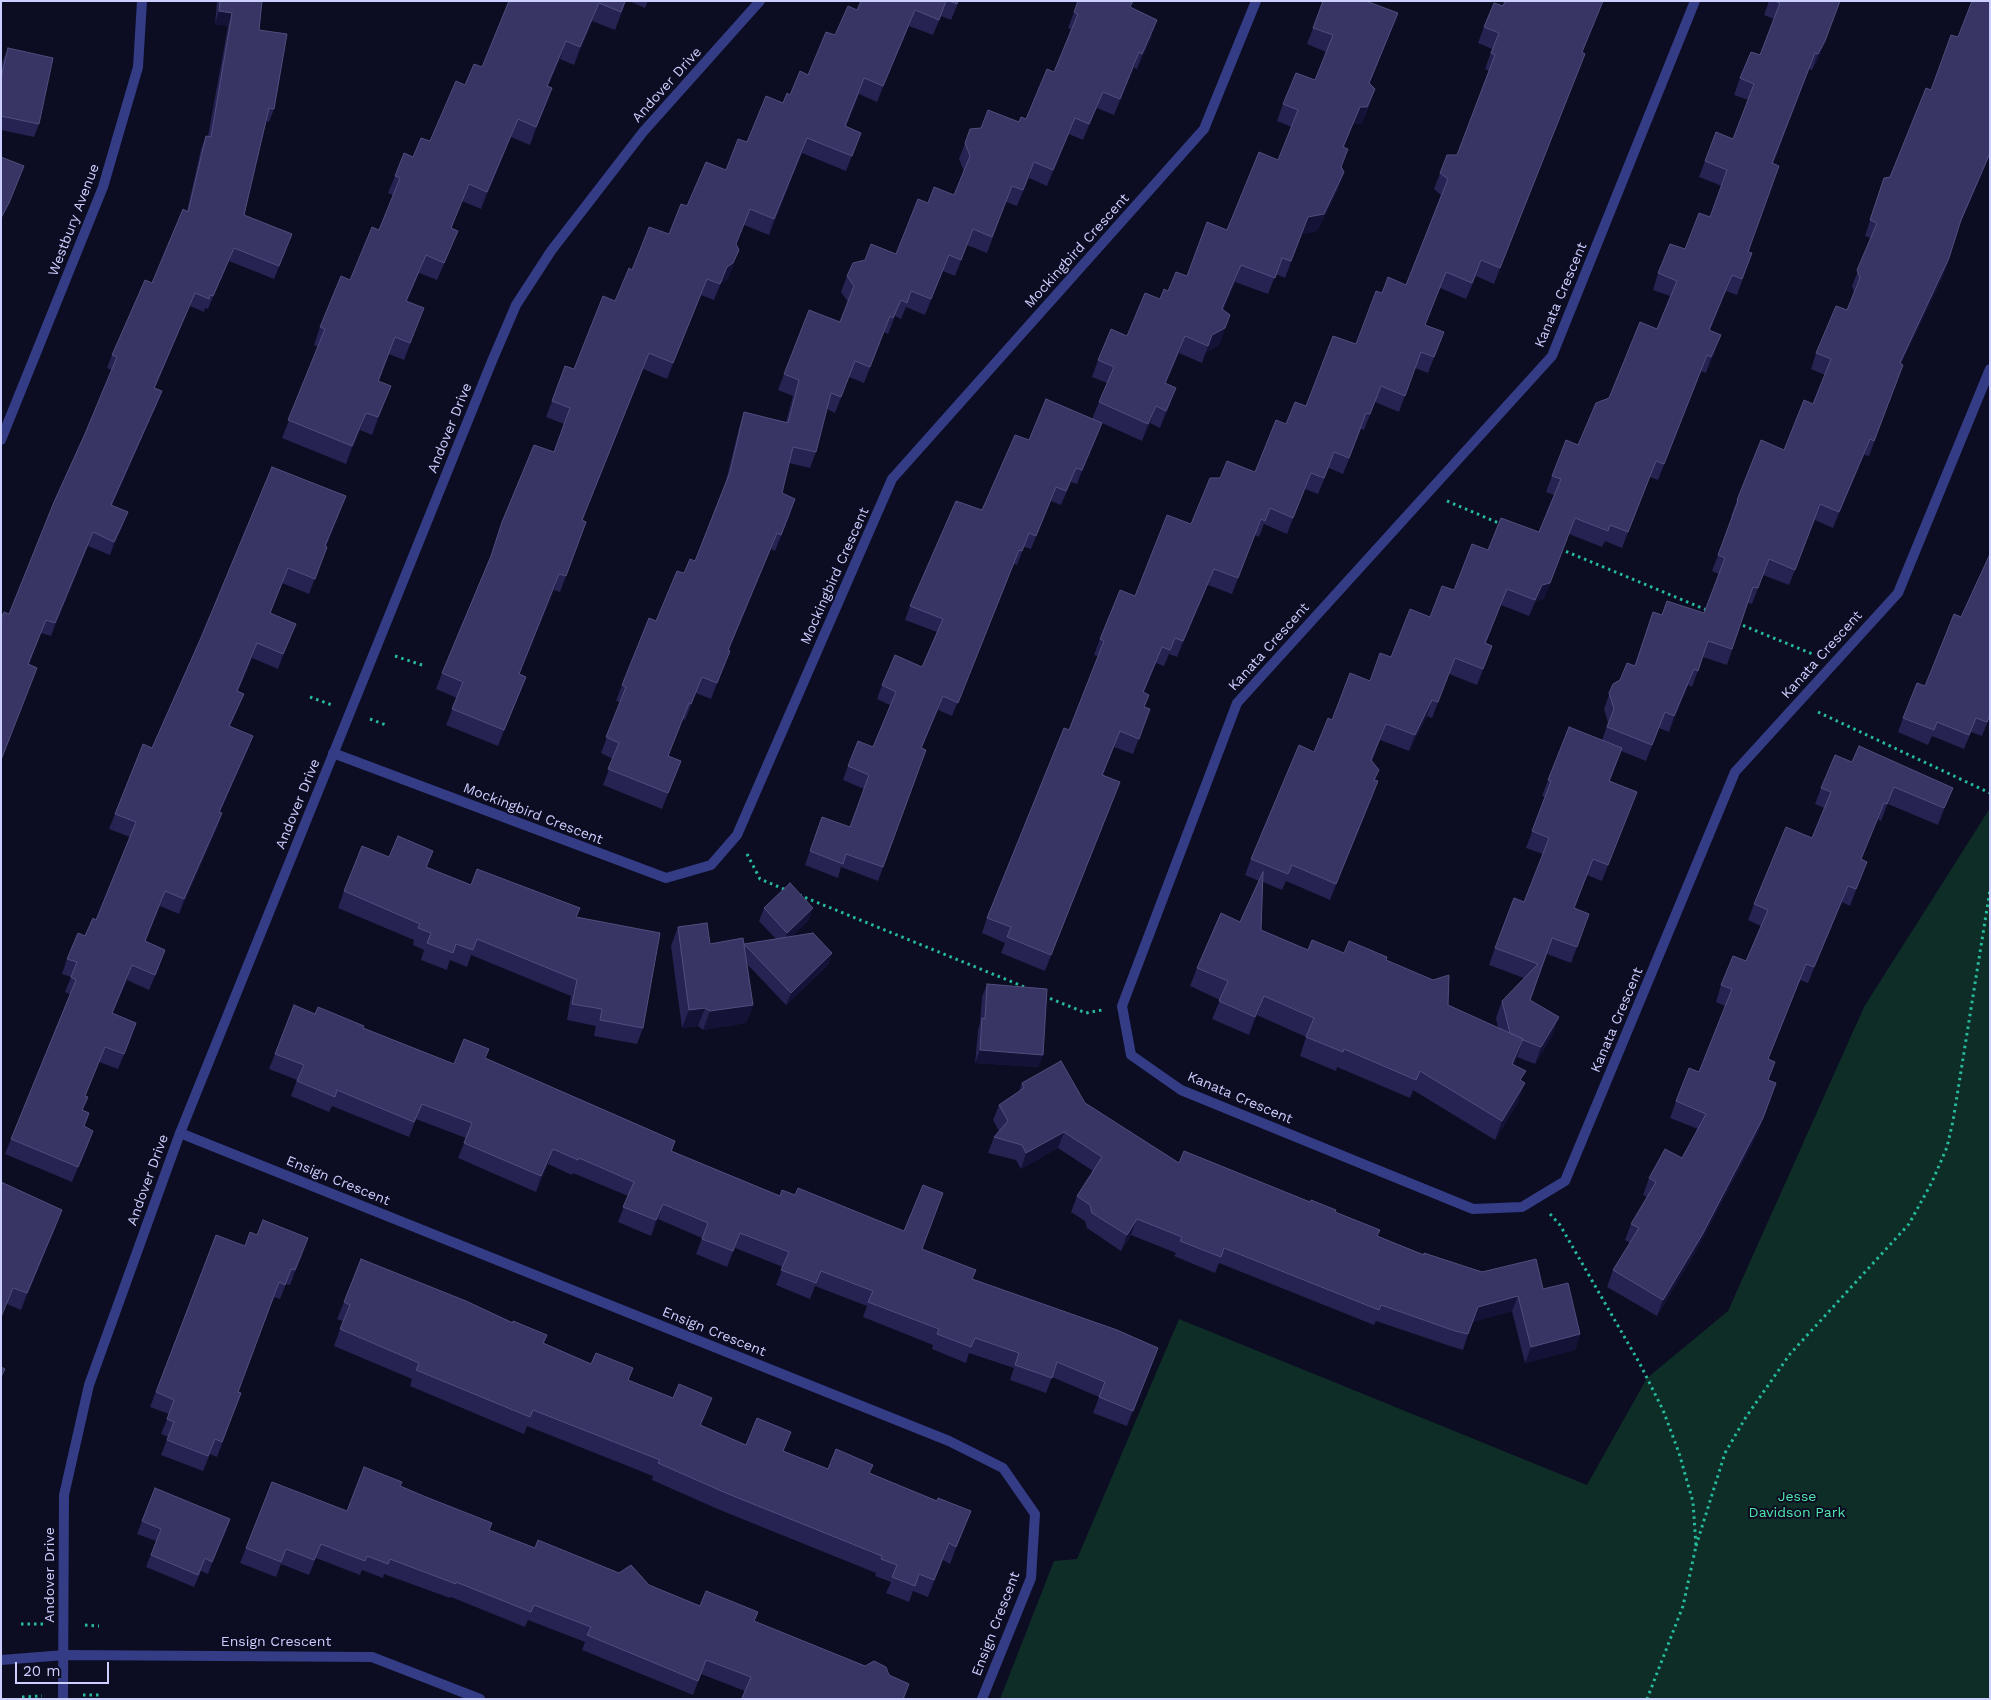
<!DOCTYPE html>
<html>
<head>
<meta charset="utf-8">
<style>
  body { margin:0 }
  #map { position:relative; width:1991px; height:1700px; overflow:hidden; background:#0c0c22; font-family:"Work Sans",sans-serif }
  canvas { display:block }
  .frame { position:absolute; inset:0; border:2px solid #cdcfff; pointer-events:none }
  .scale { position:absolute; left:15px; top:1662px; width:94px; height:22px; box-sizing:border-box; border:2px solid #cdcfff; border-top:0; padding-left:6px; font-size:15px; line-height:18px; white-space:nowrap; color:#cdcfff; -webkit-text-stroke:4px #0c0c22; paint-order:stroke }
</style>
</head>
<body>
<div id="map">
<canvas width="1991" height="1700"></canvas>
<div class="frame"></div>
<div class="scale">20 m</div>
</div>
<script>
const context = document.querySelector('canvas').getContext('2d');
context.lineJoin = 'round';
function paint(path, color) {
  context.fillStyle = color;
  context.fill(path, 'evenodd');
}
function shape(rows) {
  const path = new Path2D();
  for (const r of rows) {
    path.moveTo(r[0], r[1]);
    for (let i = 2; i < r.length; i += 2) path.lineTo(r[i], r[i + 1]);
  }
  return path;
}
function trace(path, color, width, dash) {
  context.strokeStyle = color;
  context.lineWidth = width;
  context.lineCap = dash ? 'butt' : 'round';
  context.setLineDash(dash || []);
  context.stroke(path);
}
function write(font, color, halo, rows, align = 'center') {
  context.font = font + ' "Work Sans",sans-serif';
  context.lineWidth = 4;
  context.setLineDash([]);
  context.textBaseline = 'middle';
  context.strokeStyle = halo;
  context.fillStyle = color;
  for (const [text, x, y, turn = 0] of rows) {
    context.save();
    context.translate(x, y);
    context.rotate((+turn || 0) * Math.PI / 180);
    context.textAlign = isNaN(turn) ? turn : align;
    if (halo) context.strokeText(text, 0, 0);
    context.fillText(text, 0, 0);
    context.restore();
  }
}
const green = shape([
  [1990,808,1990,1699,1000,1699,1054,1561,1077,1559,1179,1319,1587,1485,1647,1378,1728,1311,1864,1007]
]);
const path = shape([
  [1447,501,1501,524],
  [1560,549,1709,611],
  [1737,623,1815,655],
  [395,656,425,666],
  [310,697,332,705],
  [1818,712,1990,793],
  [370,719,386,725],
  [747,854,760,879,786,890],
  [799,895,1027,988],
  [1044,996,1086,1013,1102,1010],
  [1550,1214,1560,1225,1640,1364,1663,1410,1679,1453,1693,1502,1696,1546,1683,1606,1647,1699],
  [1696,1546,1725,1453,1746,1417,1790,1354,1909,1224,1932,1182,1947,1147,1953,1121,1990,890],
  [21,1624,44,1624],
  [85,1625,99,1626],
  [83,1695,102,1695],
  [22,1697,42,1696]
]);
const minor = shape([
  [1695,1,1552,356,1237,703,1122,1006,1131,1055,1181,1090,1473,1209,1522,1207,1565,1181,1735,772,1898,593,1990,369],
  [1,440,103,187,138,67,142,1],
  [333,753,666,878,711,865,737,835,892,479,1204,129,1256,1],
  [180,1133,949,1441,1003,1468,1035,1514,1031,1578,982,1699],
  [1,1660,65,1655,372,1657,480,1699]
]);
const tertiary = shape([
  [63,1699,64,1495,89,1385,180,1133,492,361,516,305,551,251,643,132,760,1]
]);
const wall = shape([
  [217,1,262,1,259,30,274,109,269,122,266,121,244,215,287,247,274,279,229,261,208,309,205,308,204,312,190,306,155,388,162,391,157,404,112,505,123,525,110,555,88,546,51,636,41,633,29,664,9,614,112,370,107,368,112,355,152,283,187,211,201,149,206,136,208,136,228,26,215,24],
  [626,1,615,30,592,21,574,65,560,59,548,86,552,88,530,145,511,137,481,209,462,201,451,228,451,248,437,280,419,273,407,302,424,308,404,360,389,354,379,381,391,386,372,435,360,430,346,464,282,438,318,347,314,345,320,327,350,280,379,230,393,195,388,193,395,176,413,157,430,141,465,85,482,67,557,2],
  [629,1,648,1,645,8],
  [861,1,959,1,951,20,941,16,933,35,909,26,877,102,859,94,846,126,861,133,846,171,802,153,769,235,744,225,736,244,733,266,728,279,721,283,714,300,701,295,667,379,643,369,582,520,586,522,560,592,554,590,519,674,526,677,498,746,446,725,457,698,436,689,442,673,489,562,502,522,554,452,564,424,546,417,565,366,574,369,615,301,632,270,669,234,687,206,726,170,747,142,808,75,835,35,857,10],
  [1323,1,1391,30,1370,83,1375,89,1369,106,1361,124,1353,124,1344,147,1342,167,1344,172,1338,189,1317,231,1302,234,1285,278,1276,274,1268,294,1235,282,1223,310,1230,315,1219,345,1206,352,1202,363,1179,353,1166,383,1170,405,1160,428,1150,423,1142,441,1102,423,1077,484,1071,482,1061,505,1051,501,1031,549,1024,547,1017,565,1014,564,952,716,938,710,922,748,926,750,878,881,841,867,838,878,805,865,822,817,850,827,864,789,843,780,848,766,873,747,890,705,877,699,882,685,922,667,937,632,905,620,910,606,982,510,1029,440,1092,419,1099,402,1107,383,1092,377,1098,360,1127,336,1160,299,1187,276,1227,230,1278,160,1292,127,1277,121,1283,104,1315,80,1326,52,1307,44],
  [1769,1,1840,1,1819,57,1812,70,1809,69,1773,164,1748,252,1752,253,1737,295,1726,291,1710,330,1715,351,1706,373,1701,371,1658,480,1650,477,1622,548,1605,541,1602,547,1569,534,1544,599,1536,601,1529,616,1501,605,1486,643,1492,646,1477,685,1449,674,1432,718,1427,716,1409,751,1380,740,1372,761,1375,780,1372,798,1330,900,1286,881,1282,890,1263,882,1261,930,1308,950,1344,953,1386,960,1448,1005,1498,1028,1496,1018,1502,1001,1524,978,1489,965,1495,948,1524,902,1543,854,1526,848,1545,797,1542,796,1548,780,1602,740,1608,723,1604,709,1613,684,1620,680,1634,666,1662,615,1704,613,1719,574,1712,571,1732,517,1731,516,1737,500,1784,450,1813,404,1825,375,1811,369,1816,353,1847,310,1854,292,1852,286,1871,238,1865,236,1884,178,1890,177,1931,90,1958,37,1990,1,1990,155,1958,229,1944,274,1901,364,1903,365,1869,456,1864,455,1833,528,1815,520,1789,585,1763,575,1752,604,1748,603,1727,665,1703,657,1692,687,1688,685,1669,732,1659,728,1646,761,1621,751,1610,781,1637,792,1602,881,1587,875,1574,908,1589,914,1571,963,1547,954,1530,1000,1553,1034,1535,1064,1517,1057,1513,1065,1522,1082,1518,1102,1495,1140,1413,1090,1410,1098,1337,1067,1336,1071,1300,1056,1306,1037,1257,1015,1249,1035,1212,1019,1220,1000,1190,986,1197,968,1240,922,1259,881,1245,875,1251,859,1332,720,1370,681,1391,657,1430,617,1454,590,1488,550,1539,532,1554,495,1546,492,1552,476,1578,445,1657,329,1670,296,1653,290,1658,273,1685,249,1710,217,1722,186,1699,177,1716,132,1733,139,1748,100,1734,95,1740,78,1760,55,1774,19,1764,15],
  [1131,8,1152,36,1137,69,1134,68,1114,115,1097,108,1083,140,1069,134,1047,186,1029,178,1017,206,1006,202,987,253,967,245,955,276,943,271,925,315,906,307,901,319,895,316,888,334,884,332,864,383,849,377,835,413,827,409,816,452,810,468,789,463,782,493,790,515,775,551,771,549,729,650,730,651,711,699,696,693,685,720,683,719,668,756,681,761,662,809,603,785,613,759,601,753,620,702,616,701,622,685,656,621,684,573,695,561,725,485,739,428,744,412,786,422,793,396,778,390,784,374,840,322,848,302,841,292,847,276,896,254,928,203,954,195,964,171,959,159,965,143,1019,122,1026,119,1054,72,1071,29,1068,28,1074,12],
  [1484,27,1585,54,1494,284,1476,276,1466,299,1440,288,1425,325,1444,332,1428,373,1415,368,1399,412,1375,402,1364,430,1361,429,1343,474,1329,468,1318,494,1305,489,1287,534,1264,524,1259,537,1255,535,1232,594,1208,585,1177,657,1169,654,1164,666,1156,663,1144,693,1144,707,1150,709,1133,754,1114,747,1103,775,1120,782,1045,971,1001,953,1005,943,982,933,987,918,1069,730,1098,656,1094,655,1100,639,1135,596,1191,524,1220,478,1255,472,1286,424,1306,406,1356,344,1382,293,1406,285,1441,195,1434,189,1440,173,1457,155,1489,71,1485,69,1492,49,1478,43],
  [8,48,39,124,34,137,1,130,1,70,3,60],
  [346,496,326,546,327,547,309,594,282,583,270,613,290,639,278,669,252,658,238,691,244,694,230,726,253,736,247,751,220,812,222,813,217,828,179,914,160,906,145,941,160,965,149,990,127,980,113,1013,131,1038,118,1069,99,1062,85,1096,83,1110,84,1127,88,1146,72,1182,5,1154,70,994,65,992,71,977,62,974,67,959,96,920,130,837,109,829,115,814,152,748,200,640],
  [1961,617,1990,716,1982,736,1971,732,1964,749,1932,736,1928,745,1898,732,1903,718,1925,686],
  [1852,762,1953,788,1938,825,1888,804,1881,821,1878,819,1861,859,1861,878,1850,906,1842,902,1808,983,1800,980,1768,1059,1769,1080,1776,1083,1757,1135,1696,1251,1657,1316,1607,1287,1613,1270,1630,1243,1625,1240,1631,1224,1647,1197,1643,1195,1649,1178,1682,1158,1698,1129,1670,1118,1676,1101,1699,1072,1725,1006,1716,1002,1721,985,1746,961,1761,926,1748,920,1754,904,1812,838,1824,808,1815,804,1821,788],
  [433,851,427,867,471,885,576,917,643,1028,637,1044,594,1036,596,1026,567,1020,571,996,471,955,467,967,450,960,447,970,421,960,424,950,413,945,414,940,338,908,344,891,389,857],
  [764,908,809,920,792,936,832,953,828,965,786,1005,747,964,753,1005,746,1023,703,1030,698,1026,682,1028,671,946,678,927,710,944,744,944,776,939,759,921],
  [987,984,1043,1055,1038,1067,975,1063,978,1031,980,1023,982,997],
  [315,1014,363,1028,454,1064,485,1058,675,1141,672,1151,780,1196,922,1249,972,1279,1158,1348,1127,1426,1093,1413,1099,1397,1052,1377,1046,1393,1010,1380,1014,1368,969,1353,966,1363,932,1349,933,1345,863,1317,867,1306,815,1286,810,1299,776,1285,783,1267,735,1248,727,1267,696,1254,702,1238,658,1219,651,1236,618,1222,628,1196,573,1173,572,1175,548,1164,536,1192,458,1158,466,1138,416,1119,409,1137,332,1106,329,1112,291,1096,297,1080,269,1069,275,1054],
  [1022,1083,1085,1103,1179,1163,1335,1212,1377,1236,1424,1255,1543,1289,1580,1334,1575,1350,1525,1363,1512,1311,1472,1322,1463,1350,1450,1346,1376,1321,1374,1325,1219,1263,1215,1273,1174,1256,1176,1253,1131,1235,1121,1251,1087,1228,1085,1221,1071,1212,1077,1196,1093,1171,1058,1148,1021,1169,1016,1160,988,1153,994,1137,999,1131,993,1120,999,1105,1019,1091],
  [1,1182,56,1226,21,1310,7,1304],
  [216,1235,245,1246,303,1253,290,1285,286,1284,280,1299,274,1297,238,1392,241,1393,217,1457,210,1454,203,1471,161,1455,168,1437,161,1434,169,1414,150,1407],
  [344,1302,513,1323,547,1335,544,1343,706,1415,701,1425,746,1445,784,1451,828,1469,870,1473,937,1501,971,1511,950,1564,943,1560,928,1597,913,1591,909,1602,886,1593,891,1582,875,1576,876,1573,720,1510,652,1480,653,1476,527,1426,524,1434,410,1386,412,1379,334,1346,343,1321,337,1319],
  [401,1486,489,1530,535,1548,649,1585,700,1606,754,1621,909,1684,904,1699,742,1699,745,1691,701,1674,693,1695,582,1650,585,1642,528,1620,525,1627,451,1597,450,1598,384,1574,383,1578,362,1570,360,1575,316,1558,309,1575,281,1564,276,1577,240,1563,246,1548,347,1511],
  [230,1519,208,1574,201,1571,194,1587,146,1567,156,1541,137,1534,142,1521]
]);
const shadedWall = shape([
  [1603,1,1604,1,1576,68,1582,52],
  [599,3,592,21,574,65,580,47],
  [915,10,909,26,877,102,883,86],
  [1837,10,1819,57,1812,70,1818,54],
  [219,11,232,13,228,26,215,24],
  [1398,13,1391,30,1363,100,1369,83],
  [1157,20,1152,36,1137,69,1142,54],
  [566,41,560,59,541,103,547,86],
  [1139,52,1134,68,1114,115,1120,99],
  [1585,54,1579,70,1494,284,1500,268],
  [552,88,546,105,530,145,536,127],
  [1375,89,1361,124,1353,124,1337,164,1343,147,1360,107],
  [1103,92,1097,108,1083,140,1089,124],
  [1075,118,1069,134,1047,186,1053,170],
  [518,119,511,137,481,209,487,192],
  [807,138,802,153,769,235,774,219],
  [1990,153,1990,155,1955,236,1961,220],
  [1034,162,1029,178,1017,206,1023,190],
  [24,166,19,179,1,221,1,218],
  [1344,172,1338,189,1317,231,1302,234,1285,278,1308,217],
  [234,248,229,261,208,309,213,296],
  [739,250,728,279,721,283,714,300,727,267],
  [426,255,419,273,400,319,406,301],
  [949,255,943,271,925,315,931,299],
  [1949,258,1944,274,1894,379,1900,363],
  [1241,265,1235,282,1216,326,1222,309],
  [1732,275,1726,291,1703,346,1709,330],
  [707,279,701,295,667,379,673,363],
  [195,293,190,306,149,401,154,388],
  [1230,315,1219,345,1206,352,1202,363,1212,335],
  [1721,335,1715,351,1706,373,1711,357],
  [1185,336,1179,353,1158,400,1165,383],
  [649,353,643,369,576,536,582,520],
  [1707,355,1701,371,1658,480,1664,464],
  [391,386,384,404,372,435,378,417],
  [1176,388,1170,405,1160,428,1166,411],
  [162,391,157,404,107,518,111,505],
  [1156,406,1150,423,1142,441,1148,424],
  [366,413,360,430,346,464,352,446],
  [1102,423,1097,437,1077,484,1082,470],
  [1870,439,1864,455,1833,528,1839,512],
  [1656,461,1650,477,1622,548,1628,532],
  [1311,473,1305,489,1287,534,1293,518],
  [1056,487,1051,501,1031,549,1036,536],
  [346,496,320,561,325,546],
  [795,499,790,515,775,551,781,535],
  [128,512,123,525,110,555,114,542],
  [93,532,88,546,51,636,55,623],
  [777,533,771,549,722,666,728,650],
  [1569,534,1544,599,1536,601,1529,616,1542,585],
  [1214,569,1208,585,1177,657,1183,641],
  [559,574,554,590,513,690,519,674],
  [1507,589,1501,605,1479,659,1485,643],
  [296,624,278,669,283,654],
  [257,643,252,658,232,706,237,691],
  [1162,647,1156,663,1138,708,1143,692],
  [730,651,724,667,711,699,717,683],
  [1694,669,1688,685,1669,732,1674,716],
  [526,677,520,692,498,746,504,730],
  [702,677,696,693,685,720,691,704],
  [244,694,238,709,224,741,229,726],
  [943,696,938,710,916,762,921,748],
  [1432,700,1427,716,1409,751,1415,735],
  [1386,724,1380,740,1365,776,1371,760],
  [1120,731,1114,747,1096,791,1102,775],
  [253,736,247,751,214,827,219,812],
  [1378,781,1372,798,1330,900,1336,884],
  [1120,782,1114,798,1045,971,1051,955],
  [1894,787,1888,804,1881,821,1887,804],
  [1953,788,1947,804,1938,825,1944,808],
  [1637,792,1631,808,1602,881,1608,865],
  [1884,803,1878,819,1855,875,1861,859],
  [222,813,217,828,179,914,184,899],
  [1867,862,1861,878,1850,906,1856,889],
  [1848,886,1842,902,1808,983,1814,967],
  [165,891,160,906,139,956],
  [813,908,809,920,783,946,787,933],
  [165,950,160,965,149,990],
  [832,953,828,965,786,1005,791,993],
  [1806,964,1800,980,1762,1075,1768,1059],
  [132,965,127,980,107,1028,112,1013],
  [1264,996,1257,1015,1249,1035,1255,1017],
  [753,1005,746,1023,703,1030,710,1011],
  [705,1008,698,1026,682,1028,689,1010],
  [1559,1017,1553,1034,1535,1064,1541,1047],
  [136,1023,131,1038,118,1069,124,1054],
  [1523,1039,1517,1058,1505,1083,1512,1064],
  [980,1050,1043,1055,1038,1067,975,1063],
  [1525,1083,1518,1102,1495,1140,1502,1121],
  [1776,1083,1757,1135,1696,1251,1657,1316,1663,1300],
  [93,1131,88,1146,72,1182,78,1167],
  [1064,1132,1058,1148,1021,1169,1026,1153],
  [553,1149,548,1164,536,1192,541,1176],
  [663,1204,658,1219,651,1236,656,1220],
  [62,1210,56,1226,21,1310,27,1293],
  [1137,1219,1131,1235,1121,1251,1127,1235],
  [740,1233,735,1248,727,1267,733,1251],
  [308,1238,303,1253,290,1285,295,1270],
  [1518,1296,1512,1311,1472,1322,1478,1307],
  [1580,1334,1575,1350,1525,1363,1531,1347],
  [1158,1348,1153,1363,1127,1426,1133,1411],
  [712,1398,706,1415,694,1442,700,1425],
  [971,1511,965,1527,950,1564,956,1547],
  [230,1519,226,1532,208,1574,212,1562],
  [949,1543,943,1560,928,1597,934,1580]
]);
const building = shape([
  [220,1,262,1,259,30,287,34,274,109,269,108,244,215,292,234,279,266,234,248,213,296,210,295,209,299,195,293,154,388,162,391,111,505,128,512,114,542,93,532,55,623,46,620,28,664,37,668,1,760,1,618,4,612,9,614,54,502,84,436,117,357,112,355,145,280,152,283,183,209,188,212,206,136,211,137,232,13,219,11,220,1],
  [509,1,625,1,621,12,599,3,580,47,566,41,547,86,552,88,536,127,518,119,487,192,469,184,451,228,458,231,444,263,426,255,406,301,424,308,410,343,395,337,378,381,391,386,378,417,366,413,352,446,288,420,325,329,320,327,341,276,350,280,372,227,379,230,400,178,395,176,404,153,413,157,421,138,430,141,456,81,465,85,474,64,482,67,509,1],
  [861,1,946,1,939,20,915,10,883,86,864,78,845,126,861,133,852,156,807,138,774,219,750,209,736,244,739,250,733,263,727,267,720,284,707,279,673,363,649,353,582,520,586,522,566,576,559,574,519,674,526,677,504,730,452,709,463,682,442,673,491,556,502,522,534,445,554,452,570,408,552,401,565,366,574,369,603,296,615,301,629,268,632,270,649,227,669,234,681,204,687,206,706,162,726,170,738,139,747,142,766,96,783,103,787,93,790,95,800,71,808,75,826,32,835,35,848,6,857,10,861,1],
  [949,1,958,1,957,4,949,1],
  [1078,1,1133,1,1130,7,1157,20,1142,54,1139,52,1120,99,1103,92,1089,124,1075,118,1053,170,1034,162,1023,190,1012,186,992,237,973,229,961,260,949,255,931,299,911,291,907,303,901,300,893,318,890,316,870,367,855,361,841,397,831,393,816,452,793,447,782,493,795,499,781,535,777,533,728,650,730,651,717,683,702,677,691,704,689,703,668,756,681,761,668,793,608,769,619,743,606,737,626,687,622,685,649,618,656,621,677,571,684,573,690,559,695,561,730,472,744,412,788,423,799,380,784,374,809,310,840,322,854,286,847,276,853,263,865,260,871,244,896,254,918,199,928,203,934,187,954,195,970,156,965,143,970,129,981,128,988,110,1019,122,1021,117,1026,119,1047,69,1054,72,1078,14,1074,12,1078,1],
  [1323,1,1366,1,1398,13,1369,83,1375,89,1367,107,1360,107,1343,147,1348,149,1341,167,1344,172,1324,214,1308,217,1291,261,1282,258,1275,278,1241,265,1222,309,1230,315,1225,328,1212,335,1208,346,1185,336,1165,383,1176,388,1166,411,1156,406,1148,424,1099,402,1114,367,1098,360,1111,329,1127,336,1145,293,1160,299,1164,289,1168,291,1176,272,1187,276,1207,222,1227,230,1259,152,1278,160,1298,110,1283,104,1296,73,1315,80,1333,35,1313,28,1323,1],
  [1505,1,1603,1,1582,52,1585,54,1500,268,1481,260,1472,283,1446,272,1425,325,1444,332,1434,357,1421,352,1405,396,1381,386,1370,414,1366,413,1349,458,1334,452,1324,478,1311,473,1293,518,1270,508,1265,521,1261,519,1238,578,1214,569,1183,641,1175,638,1170,650,1162,647,1143,692,1149,695,1144,707,1150,709,1139,739,1120,731,1102,775,1120,782,1051,955,1007,937,1011,927,987,918,1064,728,1069,730,1104,641,1100,639,1120,590,1135,596,1167,515,1191,524,1210,478,1220,478,1227,461,1255,472,1276,420,1286,424,1295,402,1306,406,1333,336,1356,344,1376,291,1382,293,1388,277,1406,285,1448,179,1440,173,1447,155,1457,155,1495,55,1491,53,1499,33,1484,27,1494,3,1503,6,1505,1],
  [1775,1,1840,1,1825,41,1818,54,1815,53,1772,163,1779,166,1748,252,1752,253,1742,279,1732,275,1709,330,1721,335,1711,357,1707,355,1664,464,1656,461,1628,532,1610,525,1608,531,1575,518,1550,583,1542,585,1535,600,1507,589,1485,643,1492,646,1483,669,1455,658,1438,702,1432,700,1415,735,1386,724,1371,760,1379,770,1374,780,1378,781,1336,884,1292,865,1288,874,1251,859,1299,745,1314,752,1328,718,1332,720,1350,673,1370,681,1380,653,1391,657,1410,609,1430,617,1442,586,1454,590,1472,544,1488,550,1501,518,1539,532,1561,479,1552,476,1566,440,1578,445,1596,403,1609,398,1640,322,1657,329,1677,281,1658,273,1670,244,1685,249,1699,213,1710,217,1727,170,1705,161,1716,132,1733,139,1754,84,1740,78,1751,52,1760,55,1780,3,1775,1],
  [1972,1,1990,1,1990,153,1961,220,1949,258,1900,363,1903,365,1874,441,1870,439,1839,512,1820,504,1795,570,1769,559,1758,588,1753,587,1732,649,1708,641,1698,671,1694,669,1674,716,1665,712,1652,745,1607,727,1614,709,1609,693,1613,684,1620,680,1627,663,1635,666,1653,612,1662,615,1667,601,1704,613,1725,558,1718,555,1738,501,1737,500,1761,440,1784,450,1804,400,1813,404,1831,359,1816,353,1836,306,1847,310,1860,278,1857,270,1877,223,1870,220,1884,178,1890,177,1926,88,1931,90,1951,35,1958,37,1972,1],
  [8,48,53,58,39,124,1,116,1,78,8,48],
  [1,157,24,166,9,203,1,218,1,157],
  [1046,399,1102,423,1082,470,1076,468,1066,491,1056,487,1036,536,1029,533,1022,551,1019,550,958,703,943,696,921,748,926,750,883,867,846,854,843,864,810,851,822,817,850,827,869,775,848,766,858,741,873,747,896,692,882,685,895,655,922,667,943,619,910,606,956,501,982,510,1015,435,1029,440,1046,399],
  [272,467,346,496,325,546,327,547,315,579,288,568,270,613,296,624,283,654,257,643,237,691,244,694,229,726,253,736,219,812,222,813,184,899,165,891,145,941,165,950,155,975,132,965,112,1013,136,1023,124,1054,105,1047,85,1096,88,1097,82,1110,89,1113,84,1126,93,1131,78,1167,11,1139,76,980,71,977,77,962,67,959,78,933,85,936,93,918,96,920,136,822,115,814,143,744,152,748,200,640,272,467],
  [1990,554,1990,715,1987,722,1976,718,1969,735,1937,722,1934,730,1903,718,1917,683,1925,686,1954,614,1961,617,1990,554],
  [1569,727,1622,748,1609,781,1637,792,1608,865,1593,859,1574,908,1589,914,1577,947,1552,938,1530,1000,1559,1017,1541,1047,1523,1040,1523,1039,1510,1033,1502,1001,1538,964,1495,948,1514,898,1524,902,1549,838,1532,831,1551,781,1548,780,1569,727],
  [1859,746,1953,788,1944,808,1894,787,1887,804,1884,803,1861,859,1867,862,1856,889,1848,886,1814,967,1806,964,1768,1059,1775,1062,1768,1080,1776,1083,1763,1118,1702,1235,1663,1300,1613,1270,1639,1228,1631,1224,1656,1182,1649,1178,1665,1149,1682,1158,1706,1114,1676,1101,1689,1068,1699,1072,1732,989,1721,985,1733,956,1746,961,1768,910,1754,904,1786,827,1812,838,1831,792,1821,788,1835,755,1852,762,1859,746],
  [398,836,433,851,426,867,471,885,477,869,580,908,576,917,660,933,643,1028,600,1020,602,1009,572,1004,577,980,477,939,473,950,456,944,453,953,427,943,431,933,418,928,420,924,344,891,362,846,389,857,398,836],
  [1263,872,1261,930,1308,950,1312,940,1344,953,1349,941,1387,957,1386,960,1433,980,1449,975,1448,1005,1523,1039,1512,1064,1526,1071,1520,1080,1525,1083,1502,1121,1420,1071,1416,1080,1344,1049,1343,1052,1306,1037,1314,1018,1264,996,1255,1017,1219,1001,1228,981,1197,968,1221,913,1240,922,1263,872],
  [790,883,813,908,787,933,764,908,790,883],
  [707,923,710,944,743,938,753,1005,710,1011,705,1008,689,1010,678,927,707,923],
  [813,933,832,953,791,993,744,944,813,933],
  [987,984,1047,989,1043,1055,980,1050,982,1018,985,1019,987,984],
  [294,1005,315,1014,318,1007,364,1026,363,1028,454,1064,464,1039,489,1049,485,1058,675,1141,671,1151,780,1196,782,1190,795,1195,798,1188,904,1231,923,1185,943,1193,922,1249,976,1270,972,1279,1117,1330,1158,1348,1133,1411,1099,1397,1105,1382,1057,1362,1052,1378,1015,1365,1019,1353,975,1338,971,1347,937,1334,939,1329,868,1302,873,1291,821,1271,816,1283,781,1270,789,1252,740,1233,733,1251,702,1239,708,1223,663,1204,656,1220,623,1207,634,1182,579,1158,578,1160,553,1149,541,1176,464,1143,472,1123,422,1104,414,1122,337,1090,335,1097,297,1081,304,1065,275,1054,294,1005],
  [1061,1061,1085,1103,1179,1163,1184,1151,1310,1202,1311,1200,1336,1210,1335,1212,1380,1230,1377,1236,1424,1255,1424,1253,1482,1272,1536,1259,1543,1289,1568,1283,1580,1334,1531,1347,1518,1296,1478,1307,1468,1334,1455,1331,1381,1305,1379,1310,1224,1248,1221,1257,1180,1241,1182,1237,1137,1219,1127,1235,1092,1213,1090,1205,1077,1196,1102,1157,1064,1132,1026,1153,1022,1145,994,1137,1008,1121,999,1105,1024,1088,1022,1083,1061,1061],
  [1,1182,62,1210,27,1293,13,1288,1,1317,1,1182],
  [263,1220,308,1238,295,1270,291,1269,285,1285,279,1282,238,1392,241,1393,222,1442,215,1439,208,1456,167,1440,174,1422,167,1419,174,1400,156,1392,216,1235,245,1246,250,1232,257,1235,263,1220],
  [361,1259,466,1301,513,1323,513,1321,547,1335,543,1343,591,1364,596,1353,633,1368,628,1380,673,1398,679,1384,712,1398,700,1425,746,1445,757,1418,791,1432,783,1451,828,1469,836,1449,873,1465,869,1473,937,1501,938,1498,971,1511,956,1547,949,1543,934,1580,919,1574,915,1586,892,1577,897,1565,881,1559,882,1556,726,1493,658,1463,660,1460,533,1410,530,1417,416,1370,419,1363,340,1329,350,1305,344,1302,361,1259],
  [1,1367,5,1369,1,1377,1,1367],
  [364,1467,402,1482,400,1486,426,1497,492,1523,489,1530,535,1548,538,1540,619,1573,631,1565,649,1585,700,1606,706,1591,758,1612,754,1621,865,1666,874,1661,886,1667,889,1675,909,1684,903,1699,743,1699,742,1698,751,1677,706,1660,698,1681,587,1635,591,1627,534,1605,531,1612,456,1582,456,1584,390,1559,388,1564,367,1556,365,1561,321,1544,314,1560,286,1549,281,1562,246,1548,272,1482,347,1511,364,1467],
  [155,1488,230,1519,212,1562,205,1558,198,1575,151,1555,161,1529,142,1521,155,1488]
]);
const streetNames = [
  ["Andover Drive",667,85,-48],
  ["Westbury Avenue",74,220,-69],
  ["Mockingbird Crescent",1077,251,-48],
  ["Kanata Crescent",1561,295,-67],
  ["Andover Drive",450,428,-68],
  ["Mockingbird Crescent",835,576,-66],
  ["Kanata Crescent",1269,647,-48],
  ["Kanata Crescent",1822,655,-48],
  ["Andover Drive",298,804,-68],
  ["Mockingbird Crescent",533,814,21],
  ["Kanata Crescent",1617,1020,-67],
  ["Kanata Crescent",1240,1098,23],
  ["Andover Drive",148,1180,-70],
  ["Ensign Crescent",338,1181,22],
  ["Ensign Crescent",714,1332,22],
  ["Andover Drive",50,1575,-90],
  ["Ensign Crescent",996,1624,-69],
  ["Ensign Crescent",276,1642]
];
const parkNames = [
  ["Jesse",1797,1497],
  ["Davidson Park",1797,1513]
];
paint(green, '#0e2d27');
trace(path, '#25bb9c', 3, [2.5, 4]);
trace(minor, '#333c85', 10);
trace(tertiary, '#333c85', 10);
paint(wall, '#262352');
paint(shadedWall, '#141237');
paint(building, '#383565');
trace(building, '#4f4e7d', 1);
write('14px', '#cdcfff', '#0c0c22', streetNames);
write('14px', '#50e8ac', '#0c0c22', parkNames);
</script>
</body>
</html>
